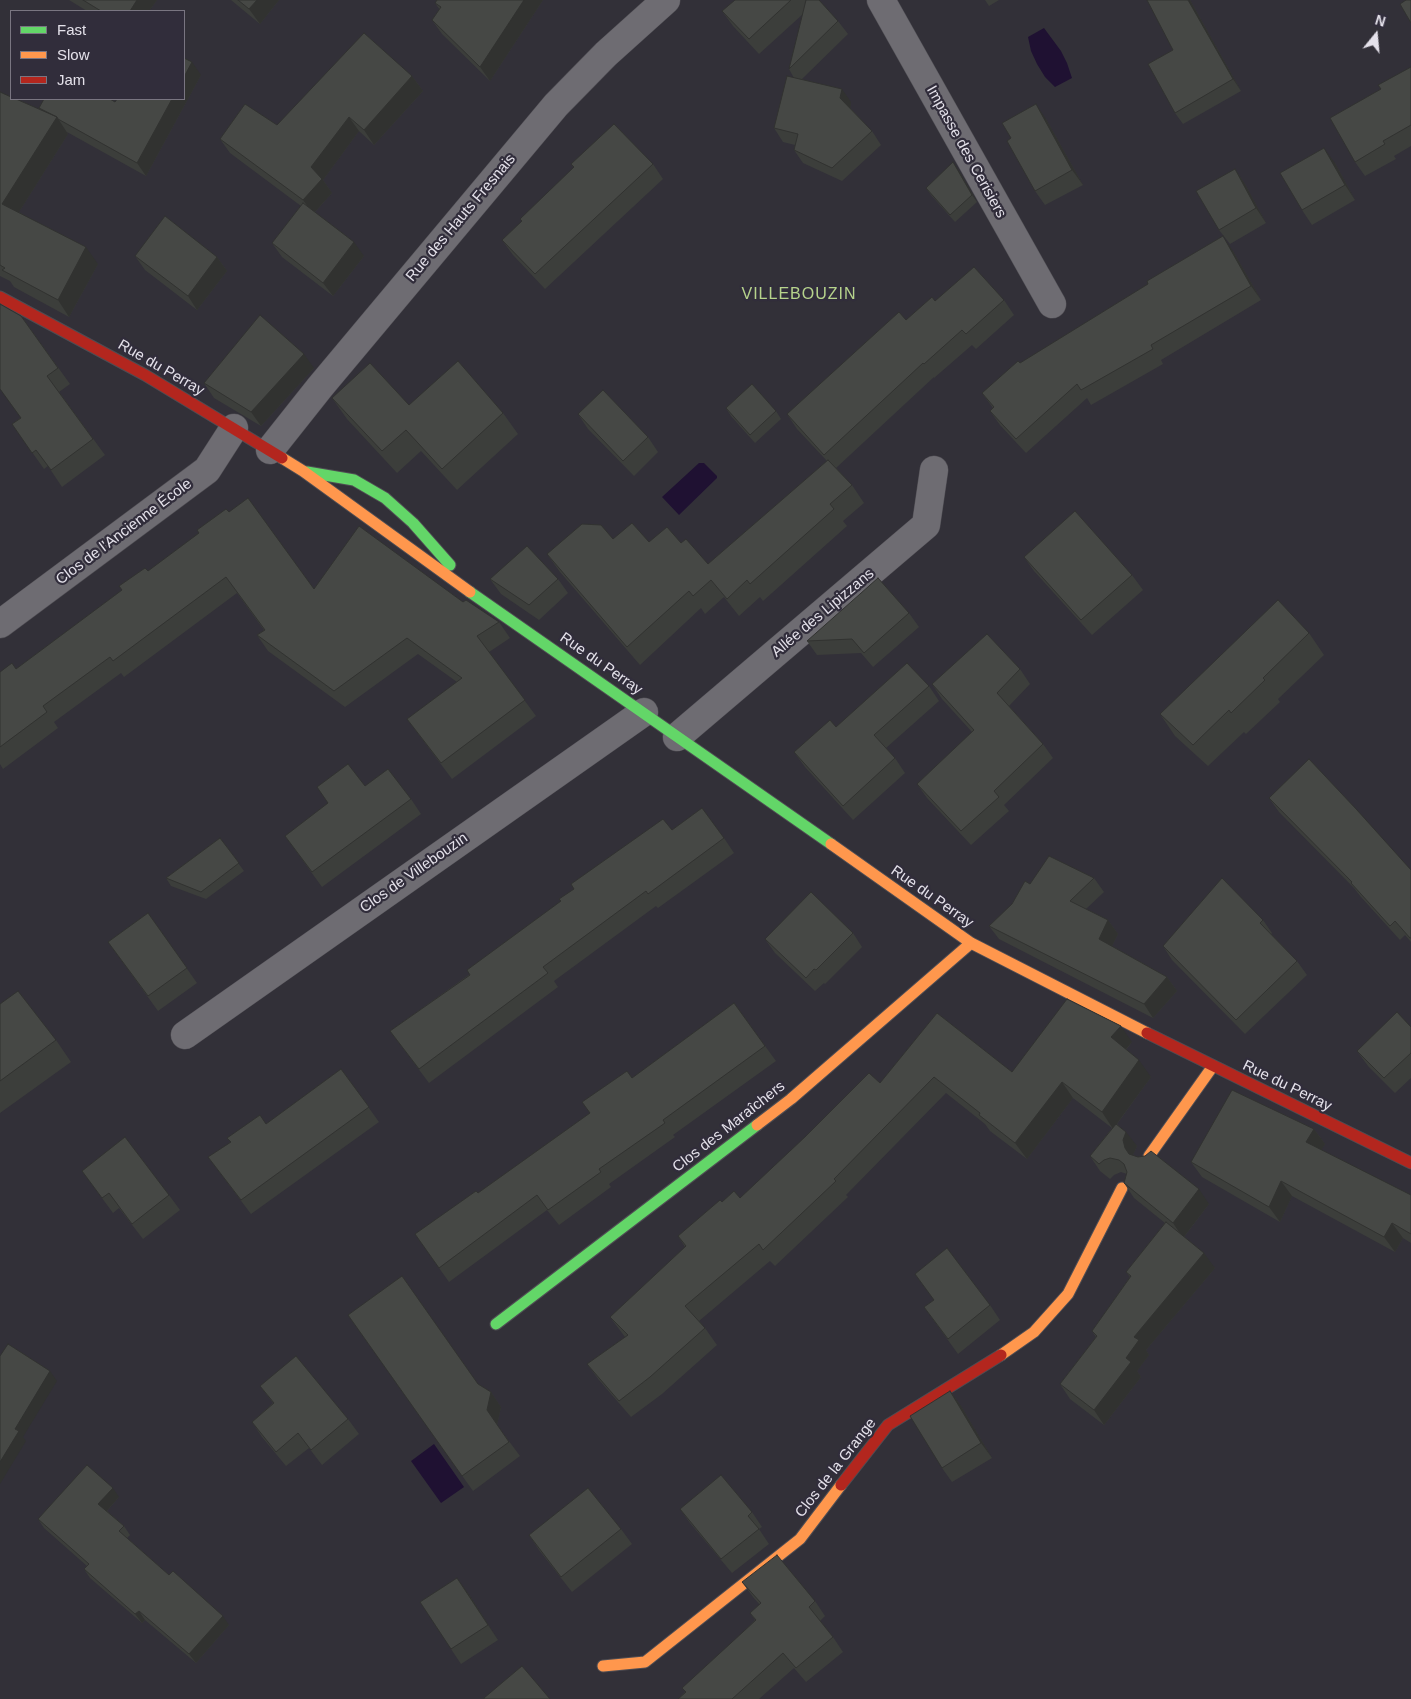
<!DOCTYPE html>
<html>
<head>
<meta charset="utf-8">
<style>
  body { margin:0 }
  #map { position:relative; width:1411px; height:1699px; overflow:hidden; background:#323038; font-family:Arial,sans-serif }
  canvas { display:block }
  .legend { position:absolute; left:10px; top:10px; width:175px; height:90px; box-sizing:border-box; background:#312d3b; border:1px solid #797581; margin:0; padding:6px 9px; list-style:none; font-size:15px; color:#e4e1ea }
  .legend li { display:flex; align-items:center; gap:10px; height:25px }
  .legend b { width:25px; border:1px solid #797581 }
  .north { position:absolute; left:1351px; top:10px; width:50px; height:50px; -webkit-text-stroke:4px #312d3b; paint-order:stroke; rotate:17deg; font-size:14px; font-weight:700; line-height:20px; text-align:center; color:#e4e1ea }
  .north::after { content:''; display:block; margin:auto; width:18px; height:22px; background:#e4e1ea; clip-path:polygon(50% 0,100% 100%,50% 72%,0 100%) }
</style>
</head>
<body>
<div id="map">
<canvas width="1411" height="1699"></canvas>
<ul class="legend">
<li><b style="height:6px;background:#63d668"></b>Fast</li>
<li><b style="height:6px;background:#ff974d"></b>Slow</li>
<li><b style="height:6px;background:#b3261e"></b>Jam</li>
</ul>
<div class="north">N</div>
</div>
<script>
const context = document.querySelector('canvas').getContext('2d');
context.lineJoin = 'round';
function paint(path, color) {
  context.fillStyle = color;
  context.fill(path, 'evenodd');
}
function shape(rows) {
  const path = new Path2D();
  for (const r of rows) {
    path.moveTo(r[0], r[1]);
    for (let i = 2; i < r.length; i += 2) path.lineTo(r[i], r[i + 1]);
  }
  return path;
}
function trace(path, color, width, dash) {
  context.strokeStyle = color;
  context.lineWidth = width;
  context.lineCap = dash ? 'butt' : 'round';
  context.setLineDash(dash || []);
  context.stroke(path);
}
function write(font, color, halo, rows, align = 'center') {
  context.font = font + ' Arial,sans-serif';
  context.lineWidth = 4.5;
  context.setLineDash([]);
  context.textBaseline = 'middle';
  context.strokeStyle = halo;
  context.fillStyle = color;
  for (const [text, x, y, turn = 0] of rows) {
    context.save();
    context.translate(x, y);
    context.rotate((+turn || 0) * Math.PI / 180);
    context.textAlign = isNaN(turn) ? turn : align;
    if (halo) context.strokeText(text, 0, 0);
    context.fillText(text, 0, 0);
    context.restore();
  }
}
const water = shape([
  [1044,28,1061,51,1067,63,1072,78,1055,87,1045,77,1037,64,1031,51,1028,37],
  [699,463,704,463,717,476,717,478,679,515,662,497],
  [434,1444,464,1487,441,1503,411,1461]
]);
const street = shape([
  [881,0,1052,304],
  [270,450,320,387,556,105,606,54,666,0],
  [0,624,207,470,234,428],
  [677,737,926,525,934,470],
  [185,1035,644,712]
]);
const fast = shape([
  [307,472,354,480,385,498,413,523,450,565],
  [470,592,831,844],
  [496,1324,757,1125]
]);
const slow = shape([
  [282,458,303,471,470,592],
  [831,844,971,943,1147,1033],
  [757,1125,791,1099,971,943],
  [1149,1156,1213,1066],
  [1001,1355,1034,1332,1068,1294,1122,1188],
  [603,1666,645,1662,800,1539,841,1485]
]);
const jam = shape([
  [0,297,145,375,282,458],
  [1147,1033,1411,1163],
  [841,1485,888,1425,1001,1355]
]);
const wall = shape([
  [69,0,157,0,149,11,87,11],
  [231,0,279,0,260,24],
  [437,0,543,0,490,81,442,34,432,20,440,10,435,3],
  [735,0,819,0,838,21,848,34,802,79,851,102,850,108,872,131,881,145,842,181,803,163,794,150,795,145,783,142,774,128,794,78,789,69,803,14,759,54,733,26,722,11],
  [985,0,999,0,989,6],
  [1147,0,1190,0,1241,91,1183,124,1175,113,1173,50],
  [1411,67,1411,146,1394,156,1396,159,1365,176,1355,162,1381,89],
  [201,75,146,176,67,132,68,134,19,212,98,264,69,317,14,287,10,281,0,276,0,92,39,109,115,102],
  [412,76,423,91,374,145,359,131,323,180,332,193,315,212,364,256,333,296,282,257,272,243,301,206,230,153,220,139,277,125],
  [1046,119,1083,185,1045,205,1035,191],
  [1335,163,1355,200,1312,225,1302,210],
  [571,164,653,164,663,179,545,289,513,255,502,240,522,221,574,168],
  [958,169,977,202,955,222,931,195,926,188],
  [1235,169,1245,184,1266,223,1230,244,1219,230],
  [1233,251,1261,300,1161,360,1163,364,1091,405,1087,398,1026,453,1000,425,990,411,993,408,982,393,1020,363],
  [135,256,217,257,227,271,197,310,145,270],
  [1004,300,1014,315,976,349,972,345,934,378,934,377,836,468,852,485,864,503,843,521,847,526,763,601,760,597,739,616,724,597,705,614,701,608,640,665,560,572,547,554,613,539,649,542,681,543,708,564,827,461,797,429,787,414,906,320,935,301],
  [21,316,70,384,59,392,105,455,62,487,48,466,44,469,12,424,20,418],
  [314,368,261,426,214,398,204,383],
  [332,398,503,413,518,434,457,490,421,451,397,473,347,419],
  [726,408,776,411,781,419,755,443,731,416],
  [578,414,648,437,658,452,634,476,588,429],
  [229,512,314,589,463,602,499,622,510,638,489,652,536,716,452,779,407,719,457,682,418,654,345,707,268,651,257,635,264,630,237,593,124,677,121,673,54,722,58,728,3,769,0,764,0,672,16,669],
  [1024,557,1132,575,1143,590,1092,635,1034,571],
  [490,579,558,579,568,593,539,620,501,594],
  [909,613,919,627,873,667,861,653,817,655,807,641],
  [1309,633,1324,655,1278,699,1280,702,1246,734,1244,732,1208,766,1175,736,1160,714],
  [1020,669,1030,684,1009,706,1043,744,1053,758,1004,805,1009,811,971,845,927,798,917,784,972,732,942,699,932,684],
  [929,686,939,701,886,748,895,758,905,773,853,820,805,767,794,752,836,727],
  [1269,798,1411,870,1411,942,1405,935,1400,940,1361,897,1354,888,1279,812],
  [411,799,421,814,322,887,285,836],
  [672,830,724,838,734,853,658,908,656,906,554,981,558,987,429,1083,390,1031],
  [220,838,244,871,206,899,171,886,166,878],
  [1094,878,1104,892,1086,909,1108,920,1118,934,1112,946,1167,977,1177,991,1153,1018,999,939,989,926,1012,904,1030,884],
  [148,913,197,983,158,1011,108,942],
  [1263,920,1272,933,1271,934,1297,961,1307,975,1245,1034,1172,960,1163,946],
  [853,933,862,947,825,984,824,983,815,991,775,953,765,939],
  [734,1003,776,1061,673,1135,675,1137,609,1184,611,1187,559,1225,547,1210,449,1282,415,1234,478,1193,590,1113,632,1078],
  [0,1004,56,1040,71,1062,0,1113],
  [937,1013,1012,1072,1132,1042,1126,1050,1151,1077,1117,1124,1137,1146,1133,1155,1209,1204,1184,1237,1215,1268,1146,1350,1149,1355,1137,1371,1141,1377,1104,1425,1070,1399,1060,1384,1096,1337,1092,1331,1130,1277,1126,1272,1165,1223,1134,1198,1124,1183,1127,1174,1121,1172,1114,1175,1110,1179,1100,1171,1090,1156,1112,1128,1073,1098,1027,1159,990,1131,985,1124,946,1093,846,1195,848,1197,775,1266,770,1261,699,1321,705,1328,717,1345,662,1394,631,1417,599,1380,587,1364,625,1337,610,1317,685,1247,678,1236,722,1202,740,1198,880,1083],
  [1411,1027,1411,1078,1395,1093,1368,1066,1357,1051],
  [341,1069,379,1122,251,1214,208,1157,266,1124],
  [1314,1129,1325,1144,1321,1150,1411,1195,1411,1243,1403,1238,1395,1252,1292,1196,1280,1222,1202,1177,1191,1162],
  [82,1171,169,1195,180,1210,143,1239,119,1208,113,1213],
  [915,1274,990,1305,1000,1320,958,1354,924,1307,934,1300],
  [348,1315,491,1392,501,1407,497,1425,520,1456,473,1491],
  [260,1386,348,1419,359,1434,322,1465,309,1448,286,1466,262,1437,252,1422,273,1403],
  [950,1391,961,1406,992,1458,952,1482,942,1468],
  [119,1497,107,1511,124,1526,130,1535,127,1538,169,1575,229,1625,196,1663,145,1620,142,1623,90,1578,84,1569,87,1566,44,1528,38,1519],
  [680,1509,752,1512,762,1527,759,1529,769,1544,732,1573,690,1523],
  [621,1529,632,1544,572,1592,539,1550,529,1535],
  [742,1582,815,1601,825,1616,820,1621,833,1637,843,1652,806,1682,794,1668,759,1699,678,1699,685,1692,755,1620,750,1613,760,1605,753,1597],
  [468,1593,498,1640,461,1664,451,1649]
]);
const shadedWall = shape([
  [137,0,157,0,149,11,130,11],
  [257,0,279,0,260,24,249,9],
  [524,0,543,0,490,81,480,67],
  [1188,0,1190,0,1241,91,1233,79],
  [192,62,201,75,146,176,137,163,172,99,184,99,184,77],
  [412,76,423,91,374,145,364,130],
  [842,89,851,102,850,111,840,98],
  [1036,104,1046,119,1083,185,1072,170],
  [57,117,68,134,14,220,2,204],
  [349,117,359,131,323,180,332,193,313,214,303,200,311,167],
  [1324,148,1335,163,1355,200,1345,185],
  [953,162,958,169,977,202,972,195],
  [1235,169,1245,184,1266,223,1256,208],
  [1223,236,1233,251,1261,300,1251,286],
  [354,242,364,256,333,296,323,283],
  [86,247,98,264,69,317,58,300],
  [217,257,227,271,197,310,188,296],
  [304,354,314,368,261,426,251,412],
  [1108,920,1118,934,1109,952,1099,939],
  [1167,977,1177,991,1153,1018,1144,1004],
  [1121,1026,1132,1042,1122,1054,1111,1037],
  [1139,1060,1151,1077,1113,1129,1102,1112],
  [1062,1082,1073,1098,1027,1159,1015,1143],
  [1314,1129,1325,1144,1317,1157,1306,1142],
  [1126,1132,1137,1146,1133,1155,1135,1163,1125,1148,1123,1140],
  [1281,1181,1292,1196,1280,1222,1269,1207],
  [1199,1189,1209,1204,1183,1238,1173,1223],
  [1392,1223,1403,1238,1395,1252,1384,1237],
  [1204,1253,1215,1268,1146,1350,1149,1355,1137,1371,1141,1377,1104,1425,1094,1410,1126,1358,1134,1337],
  [50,1371,57,1381,23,1437,26,1441,0,1484,0,1462,15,1429],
  [950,1391,961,1406,992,1458,981,1443],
  [491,1392,501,1407,497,1425,487,1410],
  [113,1488,119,1497,105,1513,98,1504],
  [457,1578,468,1593,498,1640,488,1625],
  [139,1611,145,1620,142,1623,135,1614],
  [223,1616,229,1625,196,1663,189,1654]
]);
const building = shape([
  [83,0,137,0,130,11,101,11,83,0],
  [238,0,257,0,249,9,238,0],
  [437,0,524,0,480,67,432,20,441,7,435,3,437,0],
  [735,0,791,0,749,39,722,11,735,0],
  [806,0,819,0,838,21,789,69,806,0],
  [1147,0,1188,0,1233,79,1175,113,1148,64,1173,50,1147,0],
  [1406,0,1411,0,1411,23,1400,4,1406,0],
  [364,33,412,76,364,130,349,117,311,167,322,179,303,200,220,139,245,104,277,125,364,33],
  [184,58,192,62,184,77,184,58],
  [1411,67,1411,125,1383,141,1385,144,1355,162,1330,118,1381,89,1378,85,1411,67],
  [787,76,842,89,840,98,872,131,832,168,794,150,798,134,774,128,787,76],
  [0,92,11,97,11,99,16,99,57,117,2,204,86,247,58,300,2,270,5,268,0,265,0,92],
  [44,99,110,99,115,102,117,99,172,99,137,163,58,119,57,117,39,108,44,99],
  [1036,104,1072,170,1035,191,1007,141,1011,138,1002,123,1036,104],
  [614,124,653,164,535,274,502,240,522,221,520,219,574,167,571,164,614,124],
  [1324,148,1345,185,1302,210,1280,173,1324,148],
  [953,162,972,195,950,215,926,188,953,162],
  [1235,169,1256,208,1219,230,1196,191,1235,169],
  [303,203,354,242,323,283,272,243,303,203],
  [165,216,217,257,188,296,135,256,165,216],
  [1223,236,1251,286,1151,345,1153,349,1081,390,1077,384,1016,439,990,411,994,407,982,393,1018,361,1020,363,1148,284,1147,281,1223,236],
  [974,267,1004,300,966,334,962,330,924,364,923,363,824,455,787,414,899,312,906,320,932,297,935,301,974,267],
  [0,304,21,316,58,368,47,376,93,439,51,470,36,450,32,453,12,424,21,418,0,389,0,304],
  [260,315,304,354,251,412,204,383,260,315],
  [458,361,503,413,442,469,406,430,382,451,332,398,370,363,409,405,458,361],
  [752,384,776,411,750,435,726,408,752,384],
  [603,390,648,437,623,461,578,414,603,390],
  [828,460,852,485,830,504,834,509,750,584,747,580,727,599,711,580,693,596,689,591,627,647,547,554,582,524,601,525,613,539,632,523,649,542,667,527,681,543,686,539,708,564,828,460],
  [248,498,314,589,359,526,463,602,466,600,499,622,477,636,525,700,441,763,407,719,462,678,407,638,334,691,257,635,265,630,226,577,113,661,110,657,43,706,47,712,0,747,0,672,12,663,16,669,122,590,119,586,145,568,148,571,199,533,197,530,226,509,229,512,248,498],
  [1075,511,1132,575,1081,620,1024,557,1075,511],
  [527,546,558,579,529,605,490,579,527,546],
  [878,578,909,613,864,653,852,639,807,641,878,578],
  [1278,600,1309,633,1263,678,1265,680,1231,713,1229,710,1193,745,1160,714,1278,600],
  [987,634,1020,669,997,693,1043,744,994,791,999,797,961,831,917,784,974,730,932,684,987,634],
  [907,663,929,686,874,735,895,758,843,806,794,752,830,720,836,727,907,663],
  [1309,759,1357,810,1411,870,1411,938,1410,938,1395,921,1390,926,1351,883,1352,882,1269,798,1309,759],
  [348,764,365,786,388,769,411,799,312,872,285,836,328,803,317,787,348,764],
  [702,808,724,838,648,894,646,891,543,967,548,973,419,1069,390,1031,470,975,467,970,561,901,559,899,574,889,571,884,663,819,672,830,702,808],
  [220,838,239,863,201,892,166,878,220,838],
  [1049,856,1094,878,1070,901,1108,920,1099,939,1167,977,1144,1004,989,926,1012,904,1025,881,1030,884,1049,856],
  [1222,878,1263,920,1260,923,1297,961,1236,1020,1163,946,1222,878],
  [811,892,853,933,816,970,814,969,806,978,765,939,811,892],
  [148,913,187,968,148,996,108,942,148,913],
  [18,991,56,1040,0,1081,0,1004,18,991],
  [1067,999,1121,1026,1111,1037,1139,1060,1102,1112,1062,1082,1015,1143,979,1115,980,1113,934,1077,834,1179,836,1181,763,1250,759,1244,685,1306,705,1328,650,1377,619,1401,587,1364,628,1335,610,1317,686,1246,678,1236,720,1200,722,1202,734,1191,740,1198,806,1136,869,1073,880,1083,937,1013,1012,1072,1067,999],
  [734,1003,765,1046,663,1120,665,1123,599,1169,601,1172,548,1210,537,1195,439,1268,415,1234,476,1191,478,1193,590,1113,582,1102,627,1071,632,1078,734,1003],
  [1397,1012,1411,1027,1411,1053,1384,1078,1357,1051,1397,1012],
  [341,1069,369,1107,241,1200,208,1157,231,1142,227,1138,260,1115,266,1124,341,1069],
  [1232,1090,1314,1129,1306,1142,1411,1195,1411,1234,1392,1223,1384,1237,1281,1181,1269,1207,1191,1162,1232,1090],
  [1116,1124,1126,1132,1123,1140,1125,1148,1129,1154,1138,1157,1145,1156,1151,1151,1199,1189,1173,1223,1124,1183,1127,1172,1124,1164,1119,1160,1110,1158,1104,1160,1099,1164,1090,1156,1116,1124],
  [125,1137,169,1195,132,1224,109,1193,102,1198,82,1171,125,1137],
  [1166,1222,1204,1253,1134,1337,1139,1340,1126,1358,1131,1362,1094,1410,1060,1384,1097,1336,1092,1331,1131,1276,1126,1272,1166,1222],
  [947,1248,990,1305,948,1339,924,1307,934,1300,915,1274,947,1248],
  [402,1276,478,1384,491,1392,487,1410,509,1442,462,1476,348,1315,402,1276],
  [8,1344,50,1371,15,1429,19,1431,0,1462,0,1356,8,1344],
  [296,1356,348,1419,311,1450,298,1433,276,1452,252,1422,274,1403,260,1386,296,1356],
  [950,1391,981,1443,942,1468,910,1416,950,1391],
  [87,1465,113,1488,98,1504,124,1526,119,1531,169,1575,173,1571,223,1616,189,1654,139,1611,135,1614,84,1569,89,1564,38,1519,87,1465],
  [721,1475,752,1512,748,1516,759,1529,721,1559,680,1509,721,1475],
  [588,1488,621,1529,561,1577,529,1535,588,1488],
  [777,1555,815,1601,809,1607,833,1637,796,1668,783,1653,732,1699,678,1699,686,1692,682,1688,756,1620,750,1613,761,1603,742,1582,777,1555],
  [457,1578,488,1625,451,1649,420,1602,457,1578],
  [522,1666,550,1699,484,1699,484,1698,522,1666]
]);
const streetNames = [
  ["Impasse des Cerisiers",966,152,61],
  ["Rue des Hauts Fresnais",461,218,-50],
  ["Rue du Perray",161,368,30],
  ["Clos de l'Ancienne École",124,532,-37],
  ["Allée des Lipizzans",823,613,-40],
  ["Rue du Perray",601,664,35],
  ["Clos de Villebouzin",414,873,-35],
  ["Rue du Perray",932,897,35],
  ["Rue du Perray",1287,1086,26],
  ["Clos des Maraîchers",729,1127,-38],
  ["Clos de la Grange",836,1468,-52]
];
const neighbourhoodNames = [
  ["VILLEBOUZIN",799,295]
];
paint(water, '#1f1132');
trace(street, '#4f4d53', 29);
trace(fast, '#4f4d53', 13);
trace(slow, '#4f4d53', 13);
trace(jam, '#4f4d53', 13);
trace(street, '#6e6c72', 28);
trace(fast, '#63d668', 11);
trace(slow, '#ff974d', 11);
trace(jam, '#b3261e', 11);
paint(wall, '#3c3e3b');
paint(shadedWall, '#313230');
paint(building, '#464845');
trace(building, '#313230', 1);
write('15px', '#e4e1ea', '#312d3b', streetNames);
context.letterSpacing = '1px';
write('16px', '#b6d38b', '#312d3b', neighbourhoodNames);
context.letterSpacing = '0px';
</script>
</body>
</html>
